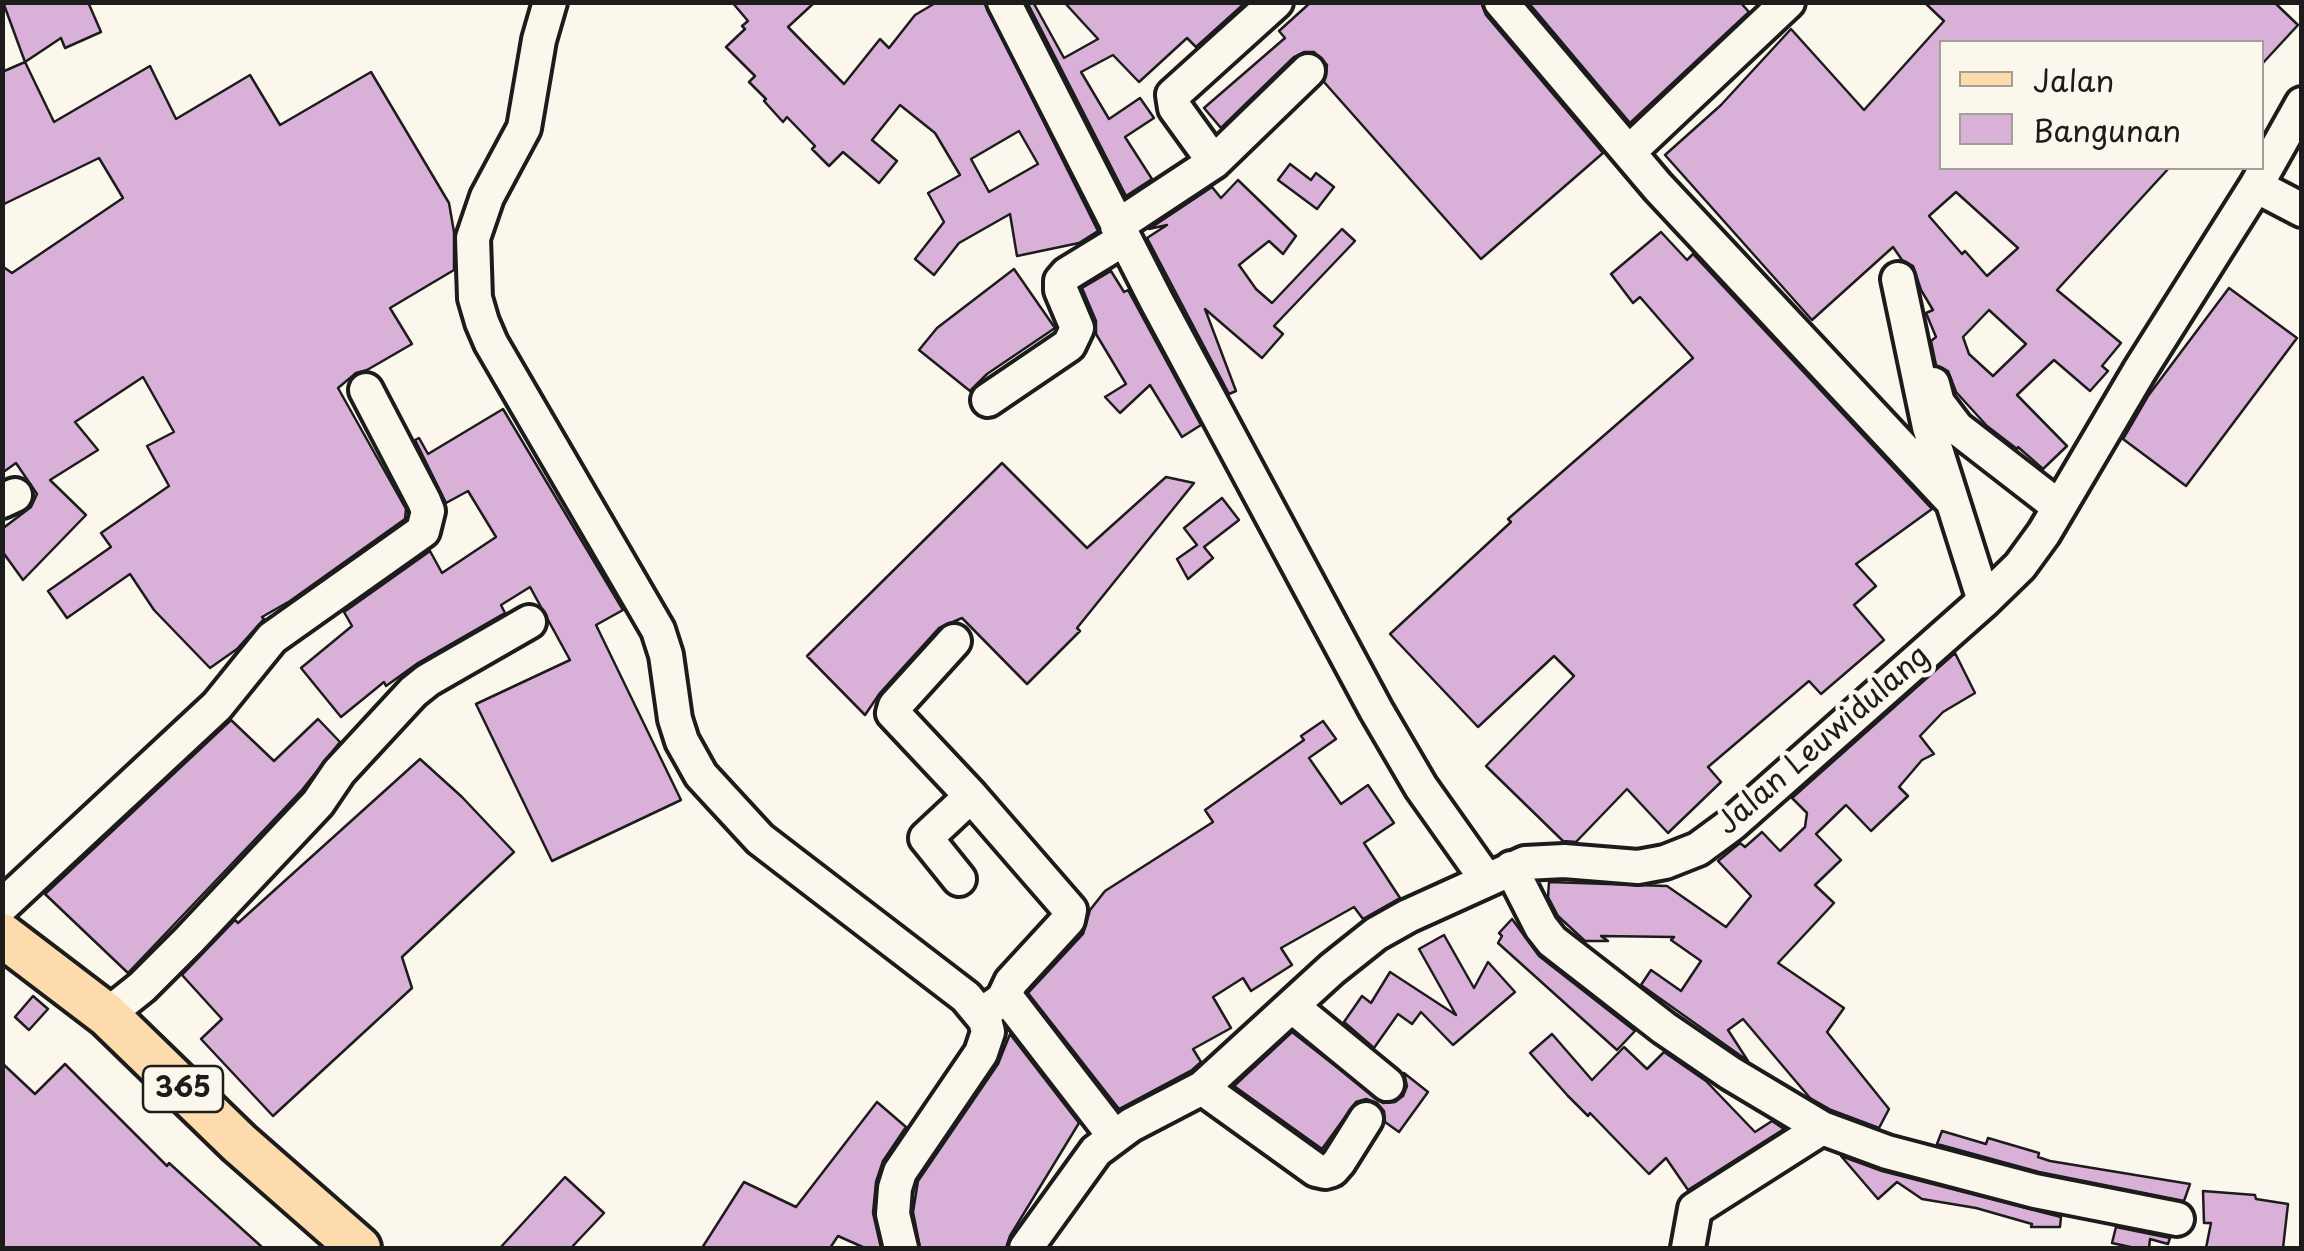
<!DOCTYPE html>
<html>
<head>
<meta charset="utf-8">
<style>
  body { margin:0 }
  #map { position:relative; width:2304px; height:1251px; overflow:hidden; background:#fbf7ec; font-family:"Playpen Sans",sans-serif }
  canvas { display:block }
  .frame { position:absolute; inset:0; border:5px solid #1c1c1c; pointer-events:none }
  .legend { position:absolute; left:1939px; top:40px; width:325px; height:130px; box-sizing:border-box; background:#fbf7ec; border:2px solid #a29f99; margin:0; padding:12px 18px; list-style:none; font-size:30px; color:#1c1c1c }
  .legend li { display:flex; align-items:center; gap:20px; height:50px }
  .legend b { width:50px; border:2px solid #a29f99 }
</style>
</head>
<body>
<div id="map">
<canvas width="2304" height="1251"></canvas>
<div class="frame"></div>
<ul class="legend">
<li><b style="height:12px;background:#fedbac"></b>Jalan</li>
<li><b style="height:28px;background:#d9b1d8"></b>Bangunan</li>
</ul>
</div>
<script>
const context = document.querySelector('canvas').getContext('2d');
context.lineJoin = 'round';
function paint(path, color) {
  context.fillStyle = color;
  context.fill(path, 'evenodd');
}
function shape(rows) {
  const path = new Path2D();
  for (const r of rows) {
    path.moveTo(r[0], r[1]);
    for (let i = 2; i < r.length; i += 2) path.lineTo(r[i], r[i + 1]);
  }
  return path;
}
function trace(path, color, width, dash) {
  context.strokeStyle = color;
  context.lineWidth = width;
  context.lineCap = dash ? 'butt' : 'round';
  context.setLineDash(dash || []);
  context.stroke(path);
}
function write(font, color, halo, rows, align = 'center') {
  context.font = font + ' "Playpen Sans",sans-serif';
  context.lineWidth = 9;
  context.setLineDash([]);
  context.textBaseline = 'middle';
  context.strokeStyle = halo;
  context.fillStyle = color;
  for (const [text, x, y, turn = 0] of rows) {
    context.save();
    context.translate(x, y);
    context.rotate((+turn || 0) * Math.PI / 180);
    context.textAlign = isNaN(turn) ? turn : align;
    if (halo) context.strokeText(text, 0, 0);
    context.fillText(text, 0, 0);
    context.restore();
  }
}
const building = shape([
  [3,2,88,2,101,32,65,48,61,38,25,62,3,2],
  [732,2,815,2,788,27,844,84,880,39,889,48,915,15,937,2,984,2,1098,231,1079,243,1017,256,1010,214,959,243,934,275,915,259,944,222,928,193,960,175,935,133,900,105,872,140,897,161,879,183,843,152,829,166,812,149,815,146,787,117,783,122,764,101,766,99,749,82,755,76,726,47,745,29,742,26,748,21,732,2],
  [1019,131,1038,164,989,192,971,159,1019,131],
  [1027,2,1033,2,1064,58,1098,39,1064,2,1246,2,1196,47,1187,38,1139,82,1113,55,1081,72,1109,119,1140,98,1154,118,1125,137,1152,179,1126,196,1027,2],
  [1311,2,1481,2,1486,15,1603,153,1481,259,1324,82,1327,65,1314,52,1304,52,1294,57,1221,128,1204,108,1285,38,1279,31,1311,2],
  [1528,2,1740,2,1749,12,1630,123,1528,2],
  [1924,2,2274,2,2298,25,2262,64,2262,42,1942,42,1942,168,2169,168,2057,290,2121,343,2102,366,2108,371,2090,391,2054,360,2017,395,2067,446,2043,469,2018,447,2017,449,1987,426,1956,392,1948,371,1936,365,1931,341,1936,337,1926,313,1933,310,1921,290,1913,266,1902,260,1893,247,1812,320,1665,155,1721,105,1791,29,1864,110,1944,21,1924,2],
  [1956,192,2018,248,1987,276,1965,251,1962,254,1929,216,1956,192],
  [1989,310,2026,344,1993,376,1969,354,1963,337,1989,310],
  [25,62,54,122,150,66,176,119,250,75,280,125,371,72,449,203,454,232,454,270,390,308,412,344,367,370,356,373,338,388,406,509,405,519,290,601,262,617,264,619,237,649,210,668,154,610,130,574,67,618,48,591,111,547,101,533,169,486,147,446,174,432,143,377,75,422,98,450,50,480,86,515,23,580,2,551,2,529,31,507,37,494,16,463,2,473,2,266,12,273,123,198,99,158,2,205,2,72,25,62],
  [1290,164,1311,180,1316,173,1334,187,1317,209,1278,180,1290,164],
  [1238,180,1296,236,1283,254,1269,241,1239,265,1256,289,1272,303,1342,229,1355,241,1274,326,1283,334,1262,358,1205,309,1236,391,1229,394,1147,238,1167,225,1149,229,1212,187,1221,198,1238,180],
  [1661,232,1687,260,1693,254,1932,509,1856,564,1876,586,1854,605,1884,640,1821,694,1809,681,1708,767,1721,782,1668,833,1627,789,1576,842,1563,841,1486,766,1574,676,1554,656,1478,727,1390,634,1511,522,1508,519,1693,358,1640,297,1633,303,1611,274,1661,232],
  [1014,269,1055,328,987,374,970,391,919,350,937,328,1014,269],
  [1111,271,1124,292,1128,290,1201,425,1182,437,1150,385,1120,413,1105,397,1126,384,1096,334,1096,321,1082,288,1111,271],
  [2229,288,2297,338,2186,486,2123,439,2148,396,2229,288],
  [503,409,623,610,596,625,681,800,552,861,476,704,570,660,530,587,501,605,505,613,418,663,386,686,384,682,341,717,301,668,352,626,344,612,430,551,442,573,496,537,468,491,446,503,415,440,419,438,428,454,503,409],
  [1002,463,1087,548,1166,477,1194,483,1077,628,1080,631,1027,684,962,618,939,628,880,693,865,715,807,656,1002,463],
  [1222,498,1239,520,1204,547,1213,558,1188,579,1177,559,1197,545,1184,528,1222,498],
  [1955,653,1975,693,1943,712,1920,736,1934,754,1922,760,1899,787,1908,796,1871,831,1846,805,1816,834,1841,860,1815,885,1834,903,1778,963,1844,1008,1827,1032,1889,1109,1879,1128,1831,1110,1810,1098,1743,1019,1728,1030,1748,1061,1641,985,1651,970,1681,991,1701,961,1671,940,1674,937,1601,936,1608,941,1585,941,1558,916,1548,897,1549,882,1667,886,1726,927,1751,896,1718,861,1740,843,1745,847,1762,832,1780,851,1805,827,1807,813,1792,798,1955,653],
  [318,719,340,742,302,790,128,973,45,894,231,720,274,761,318,719],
  [1323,721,1336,739,1309,758,1341,804,1368,785,1394,823,1364,843,1400,898,1363,919,1354,907,1281,948,1292,965,1251,991,1243,978,1213,997,1231,1028,1193,1049,1201,1062,1192,1070,1119,1109,1028,993,1083,934,1090,910,1105,891,1213,822,1205,810,1304,740,1301,736,1323,721],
  [420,759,462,797,514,852,402,957,412,988,273,1116,201,1039,222,1019,182,975,235,920,238,923,420,759],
  [1512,919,1539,956,1635,1031,1617,1050,1498,943,1502,936,1499,933,1512,919],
  [1444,935,1474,988,1488,962,1515,992,1453,1045,1421,1012,1412,1024,1398,1014,1374,1048,1344,1022,1362,996,1371,1003,1390,972,1456,1015,1419,949,1444,935],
  [33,996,48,1009,29,1030,15,1017,33,996],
  [1292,1032,1383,1103,1395,1102,1403,1096,1407,1086,1404,1073,1428,1092,1399,1132,1385,1122,1384,1111,1377,1103,1366,1099,1356,1102,1322,1149,1234,1086,1292,1032],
  [1010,1034,1079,1123,1010,1236,1006,1248,920,1248,913,1212,918,1181,998,1064,1010,1034],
  [1552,1034,1592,1080,1624,1047,1647,1069,1664,1052,1706,1081,1755,1132,1772,1121,1784,1129,1688,1190,1666,1158,1649,1174,1590,1113,1588,1116,1568,1096,1530,1053,1552,1034],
  [2,1063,35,1094,65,1064,167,1166,169,1163,263,1248,2,1248,2,1063],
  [877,1102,906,1127,883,1161,876,1182,873,1213,881,1248,865,1248,838,1236,830,1248,702,1248,744,1182,796,1207,877,1102],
  [1942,1131,1986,1144,1988,1138,2039,1153,2038,1157,2050,1161,2190,1184,2184,1201,2039,1172,1937,1144,1942,1131],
  [1841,1156,1882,1171,2061,1217,2060,1227,2031,1227,2032,1224,1976,1208,1922,1199,1897,1182,1878,1199,1841,1156],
  [565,1177,604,1213,571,1248,500,1248,565,1177],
  [2203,1191,2255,1195,2256,1199,2288,1204,2283,1248,2206,1248,2211,1223,2204,1223,2203,1191],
  [2116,1227,2170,1238,2168,1244,2150,1239,2149,1248,2135,1248,2112,1243,2116,1227]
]);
const minor = shape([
  [550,2,539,40,524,128,487,197,473,238,475,298,482,322,491,343,658,630,666,655,675,719,682,741,701,775,760,839,966,997,985,1020,988,1032,981,1053,900,1172,895,1188,893,1214,901,1248],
  [1004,2,1156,300,1376,710,1421,787,1486,879],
  [1501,2,1658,187,1951,500],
  [1629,152,1788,2],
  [1214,162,1175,108,1173,95,1276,2],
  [2256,186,2302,210],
  [1117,226,1214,162,1308,71],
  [1898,279,1929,427,1984,601],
  [1933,384,1938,403,1957,428,2059,507],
  [988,400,1069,345,1077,328,1061,290,1061,281,1067,274,1124,239],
  [2,501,15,495],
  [954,641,895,706,893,713,971,796,1070,910,1068,920,1011,982,1003,999,982,1014],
  [1511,868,1541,927,1552,941,1664,1028,1730,1073,1822,1128,1887,1152,2035,1191,2177,1219],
  [959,879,926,838,971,796],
  [2,906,217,706,272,638,423,531,428,511,424,501,366,390],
  [1005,995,1114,1136],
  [1293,1007,1387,1084],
  [107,1015,142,987,189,940,318,803,339,772,413,692,428,680,529,622],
  [1202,1088,1316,1170,1325,1172,1332,1170,1339,1162,1366,1119],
  [1026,1248,1096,1151,1131,1125,1202,1088,1332,969,1376,934,1408,916,1525,863,1564,861,1638,867,1665,862,1698,849,1732,824,1984,601,2020,566,2044,533,2140,370,2256,186,2302,104],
  [1688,1248,1695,1209,1822,1128]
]);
const major = shape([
  [2,935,107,1015,239,1143,359,1248]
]);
const shields = [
  [183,1089,80]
];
const shieldNames = [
  ["365",183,1089]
];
const streetNames = [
  ["Jalan Leuwidulang",1824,741,-41]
];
paint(building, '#d9b1d8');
trace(building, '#1c1c1c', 2.5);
trace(minor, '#1c1c1c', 40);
trace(major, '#1c1c1c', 50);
trace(minor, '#fbf7ec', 32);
trace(major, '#fedbac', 42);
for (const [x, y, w] of shields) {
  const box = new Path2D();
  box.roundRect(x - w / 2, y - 23, w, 46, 8);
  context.fillStyle = '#fbf7ec';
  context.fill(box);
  trace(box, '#1c1c1c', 2.5);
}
write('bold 28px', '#1c1c1c', null, shieldNames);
write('30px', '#1c1c1c', '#fbf7ec', streetNames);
</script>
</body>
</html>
